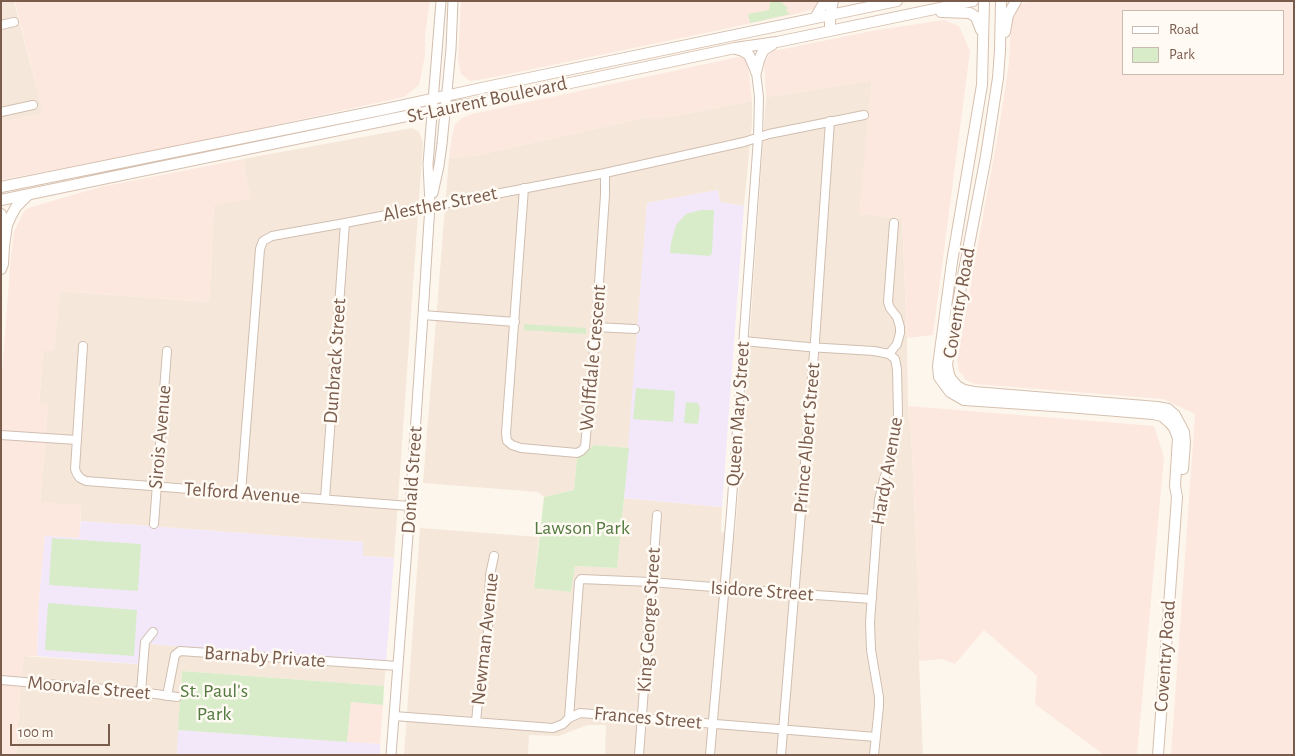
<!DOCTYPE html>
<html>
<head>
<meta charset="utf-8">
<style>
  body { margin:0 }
  #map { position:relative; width:1295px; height:756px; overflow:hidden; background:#fdf6ec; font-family:"Alegreya Sans",sans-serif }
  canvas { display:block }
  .frame { position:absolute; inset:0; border:2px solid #7a5c4d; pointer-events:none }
  .legend { position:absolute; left:1122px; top:10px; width:162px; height:65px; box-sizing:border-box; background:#fffaf3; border:1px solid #cabbb1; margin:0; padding:6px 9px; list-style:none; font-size:15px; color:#7a5c4d }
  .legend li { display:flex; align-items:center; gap:10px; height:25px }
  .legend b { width:25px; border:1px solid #cabbb1 }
  .scale { position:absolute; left:10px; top:724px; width:100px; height:22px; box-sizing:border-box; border:2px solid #7a5c4d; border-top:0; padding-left:6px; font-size:15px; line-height:18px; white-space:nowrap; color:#7a5c4d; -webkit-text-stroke:4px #fffaf3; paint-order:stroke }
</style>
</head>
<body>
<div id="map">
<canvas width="1295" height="756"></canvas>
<div class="frame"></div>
<ul class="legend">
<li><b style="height:6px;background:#fff"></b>Road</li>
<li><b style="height:14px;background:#d8ecc9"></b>Park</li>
</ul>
<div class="scale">100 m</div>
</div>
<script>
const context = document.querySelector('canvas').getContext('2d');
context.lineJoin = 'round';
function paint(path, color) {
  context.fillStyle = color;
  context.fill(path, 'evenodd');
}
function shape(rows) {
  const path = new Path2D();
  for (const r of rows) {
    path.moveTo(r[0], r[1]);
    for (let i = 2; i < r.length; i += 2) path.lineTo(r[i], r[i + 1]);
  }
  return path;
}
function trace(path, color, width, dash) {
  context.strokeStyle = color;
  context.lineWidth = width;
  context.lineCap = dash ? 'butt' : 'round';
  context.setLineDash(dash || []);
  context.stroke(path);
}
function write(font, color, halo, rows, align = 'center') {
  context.font = font + ' "Alegreya Sans",sans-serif';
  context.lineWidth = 5;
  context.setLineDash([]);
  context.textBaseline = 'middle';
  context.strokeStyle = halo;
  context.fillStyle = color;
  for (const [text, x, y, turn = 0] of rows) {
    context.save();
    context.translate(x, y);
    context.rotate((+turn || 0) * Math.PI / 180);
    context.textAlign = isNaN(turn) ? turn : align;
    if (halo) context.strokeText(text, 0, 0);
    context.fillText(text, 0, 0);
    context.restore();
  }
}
const residential = shape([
  [1,1,14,1,39,97,43,114,1,122],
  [872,80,860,214,902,218,907,338,908,406,911,431,920,622,919,661,923,755,605,755,606,725,587,725,559,736,529,735,528,755,404,755,420,528,539,537,534,587,571,592,575,566,617,568,624,498,722,507,721,532,735,534,742,450,766,97],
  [752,101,752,123,744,206,720,202,718,190,647,203,629,448,594,445,577,458,574,490,544,497,538,492,423,483,449,158,478,155,651,116,668,117],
  [412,128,419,132,423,142,394,558,362,556,363,542,81,521,81,505,40,503,48,405,39,405,43,350,54,350,60,291,209,302,214,205,250,198,243,159],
  [149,644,386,662,384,686,182,671,177,755,16,755,20,690,24,656,147,665]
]);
const commercial = shape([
  [15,1,430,1,425,35,425,55,421,76,419,85,404,97,183,145,1,180,1,122,43,114,39,97],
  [461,1,820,1,815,9,791,15,495,77,470,81,461,74,458,59],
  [1031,1,1294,1,1294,755,1171,755,1195,414,1163,399,975,384,966,380,959,371,957,361,1000,122,1009,62,1011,24,1018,8,1021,4],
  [1124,11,1284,11,1284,74,1124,74],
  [944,20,959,26,970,51,933,335,907,338,902,218,859,214,872,81,766,97,764,61,773,51,877,30],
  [743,56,748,65,752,101,668,117,652,119,651,116,478,155,449,158,452,136,455,124,462,118,472,114],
  [243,159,250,198,214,206,209,302,60,291,54,351,43,351,39,404,48,405,40,502,81,505,80,539,45,537,39,600,37,656,24,656,20,690,16,755,1,755,1,386,11,255,14,232,24,211,28,208,100,187],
  [908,406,1154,426,1164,457,1137,755,1104,755,1035,704,1037,676,984,630,955,664,942,659,919,661,920,622,911,431],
  [351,702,383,705,380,744,347,742]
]);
const education = shape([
  [718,190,720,202,744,206,722,507,624,498,647,203],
  [81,521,363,542,363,556,394,558,386,662,149,644,148,665,37,656,39,600,45,536,79,538],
  [178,730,380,744,380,755,177,755]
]);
const green = shape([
  [773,1,780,1,788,8,786,10,790,14,750,23,748,14,769,10,770,3],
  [701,210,714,210,712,253,710,256,670,253,671,243,676,225,686,214],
  [524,324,586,328,586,334,524,330],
  [636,388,675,391,673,422,633,419],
  [686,402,698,403,700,408,698,424,684,423],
  [594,445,629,448,617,568,575,566,571,592,534,588,544,497,574,490,577,458],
  [52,538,141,544,138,591,49,585],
  [48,603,137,610,134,656,45,650],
  [182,671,384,686,383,705,351,702,347,742,178,730]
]);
const minor = shape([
  [1,25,14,22],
  [1,112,33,105],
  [524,188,506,433,507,441,512,445,521,448,577,453,581,451,585,447,596,327,605,195,605,173],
  [423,315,515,322],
  [596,327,635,329],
  [743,341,808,347,874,351,889,354],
  [83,346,75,469,77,474,80,478,86,481,410,506],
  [889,354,897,344,900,333,900,327,897,317,890,308,888,302,894,223],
  [1,435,77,440],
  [241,493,260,249,263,241,272,236,345,223,605,173,744,142,769,134,864,115],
  [325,499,345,223],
  [154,524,167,351],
  [1,680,141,692,177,697],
  [141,692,145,642,153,632],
  [167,696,175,655,180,651,398,666],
  [394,716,553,728,563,724,569,718,580,713,876,737],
  [569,718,579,582,581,579,651,582,788,593,872,599],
  [476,722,478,701,487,655,490,575,494,556],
  [639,755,657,515],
  [710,755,731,513,758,138,759,97,756,72],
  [781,755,815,341,830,121],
  [874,755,879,706,879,697,871,650,870,622,879,500,883,483,895,444,898,414,897,369,895,359,889,354]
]);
const tertiary = shape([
  [433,193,439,166,442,144,451,49,453,1],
  [391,755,409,522,423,315,430,205,428,164,441,1]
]);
const secondary = shape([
  [984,1,982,85,952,262,938,366,939,377,950,392,964,400,1068,407,1153,414,1162,416,1170,423,1174,428,1178,438,1175,486,1177,497,1158,755],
  [1001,1,1000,50,998,78,986,156,951,339,947,365,949,375,951,379,957,386,964,390,974,392,1157,407,1168,409,1175,415,1184,432,1185,442,1183,469],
  [941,12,970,13,976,17,981,30],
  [815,18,825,1],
  [830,30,830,15,833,1],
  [1005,32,1008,15,1016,1],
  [736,49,743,51,749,55,756,71],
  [756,72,759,60,762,53,764,50,773,44],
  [1,187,386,109,491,86,897,1],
  [1,200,445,108,481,102,735,48,777,42,973,1],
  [1,214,4,246,3,264,1,269],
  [4,246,7,225,11,216,16,207,28,195]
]);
const streetNames = [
  ["St-Laurent Boulevard",487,100,-12],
  ["Alesther Street",440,204,-11],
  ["Coventry Road",959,303,-80],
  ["Wolffdale Crescent",593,358,-85],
  ["Dunbrack Street",335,361,-86],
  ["Queen Mary Street",738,414,-86],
  ["Sirois Avenue",160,437,-85],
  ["Prince Albert Street",807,438,-85],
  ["Hardy Avenue",887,471,-80],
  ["Donald Street",412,480,-86],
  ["Telford Avenue",242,493,4],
  ["Isidore Street",762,591,4],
  ["King George Street",649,620,-86],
  ["Newman Avenue",485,639,-84],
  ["Coventry Road",1165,656,-86],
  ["Barnaby Private",265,657,4],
  ["Moorvale Street",89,688,5],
  ["Frances Street",648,718,5]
];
const parkNames = [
  ["Lawson Park",582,528],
  ["St. Paul's",214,691],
  ["Park",214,714]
];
paint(residential, '#f5e8da');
paint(commercial, '#fde8e0');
paint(education, '#f3e8fa');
paint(green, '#d8ecc9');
trace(minor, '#d1beb0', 10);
trace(tertiary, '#d1beb0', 11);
trace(secondary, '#d6c0b0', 12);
trace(minor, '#fff', 8);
trace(tertiary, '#fff', 9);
trace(secondary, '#fff', 10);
write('20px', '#7a5c4d', '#fffaf3', streetNames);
write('20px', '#537a41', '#fffaf3', parkNames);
</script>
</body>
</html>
